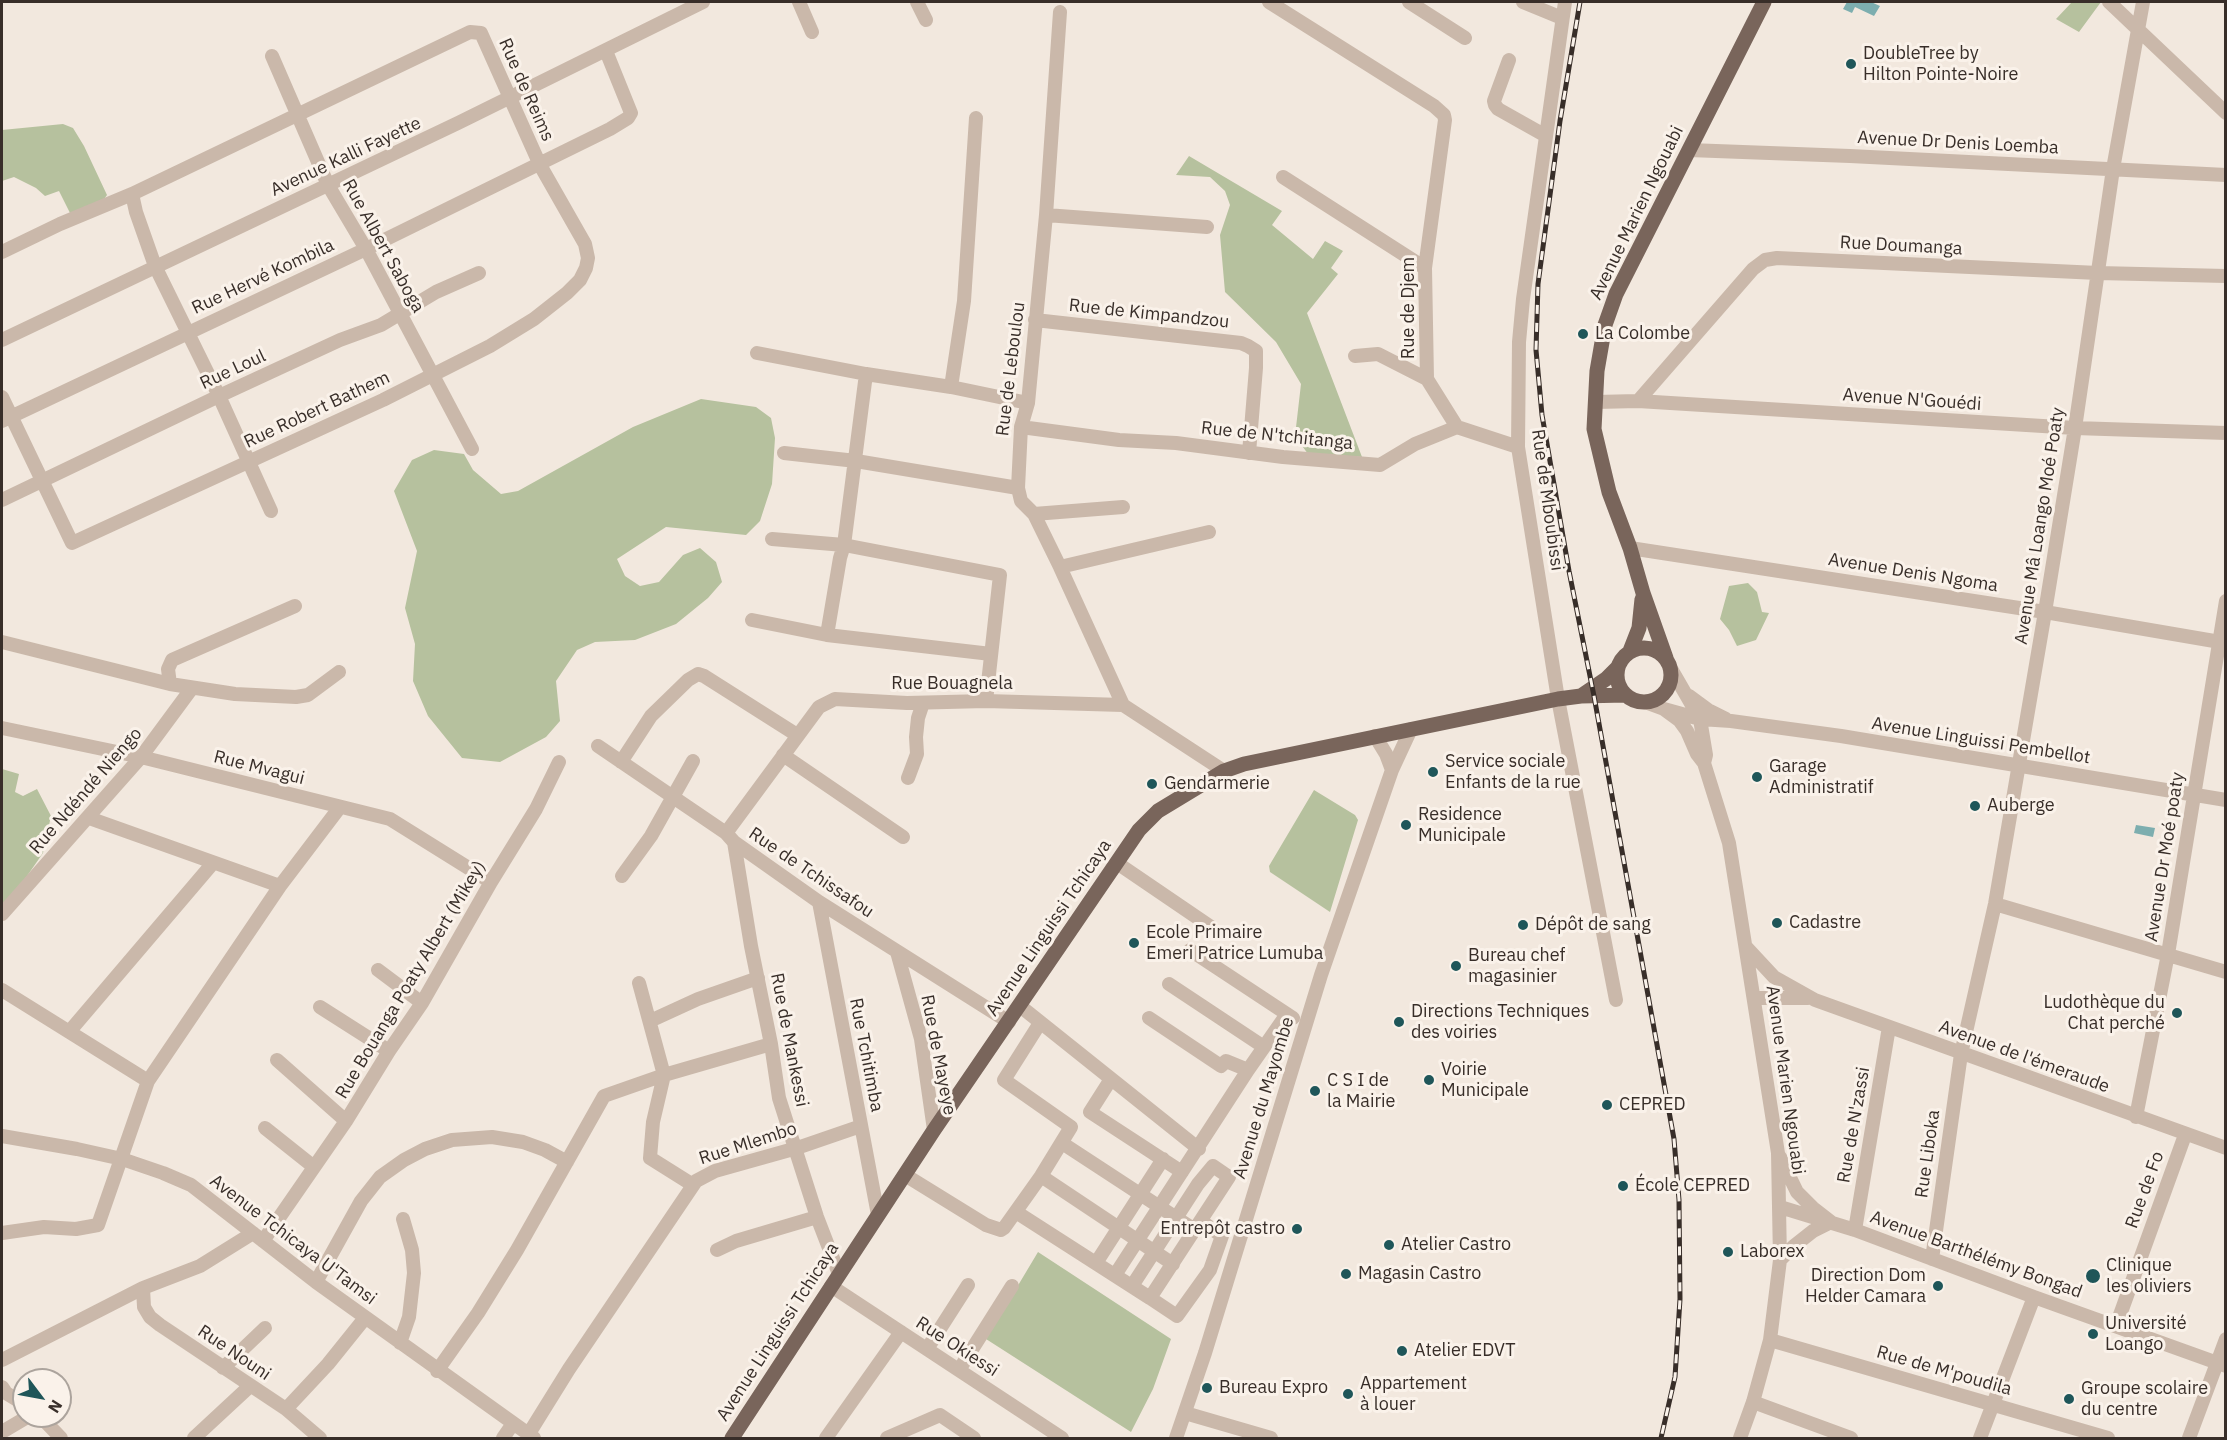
<!DOCTYPE html>
<html>
<head>
<meta charset="utf-8">
<style>
  body { margin:0 }
  #map { position:relative; width:2227px; height:1440px; overflow:hidden; background:#f2e8de; font-family:"IBM Plex Sans",sans-serif }
  canvas { display:block }
  .frame { position:absolute; inset:0; border:3px solid #382e29; pointer-events:none }
  .north { position:absolute; left:12px; top:1368px; width:60px; height:60px; box-sizing:border-box; background:#faf2ea; border:2px solid #aca49d; border-radius:50%; rotate:122deg; font-size:16px; font-weight:700; line-height:24px; text-align:center; color:#382e29 }
  .north::after { content:''; display:block; margin:auto; width:21px; height:27px; background:#1f5659; clip-path:polygon(50% 0,100% 100%,50% 72%,0 100%) }
</style>
</head>
<body>
<div id="map">
<canvas width="2227" height="1440"></canvas>
<div class="frame"></div>
<div class="north">N</div>
</div>
<script>
const context = document.querySelector('canvas').getContext('2d');
context.lineJoin = 'round';
function paint(path, color) {
  context.fillStyle = color;
  context.fill(path, 'evenodd');
}
function shape(rows) {
  const path = new Path2D();
  for (const r of rows) {
    if (r.length === 3) {
      path.moveTo(r[0] + r[2], r[1]);
      path.arc(r[0], r[1], r[2], 0, 2 * Math.PI);
      continue;
    }
    path.moveTo(r[0], r[1]);
    for (let i = 2; i < r.length; i += 2) path.lineTo(r[i], r[i + 1]);
  }
  return path;
}
function trace(path, color, width, dash) {
  context.strokeStyle = color;
  context.lineWidth = width;
  context.lineCap = dash ? 'butt' : 'round';
  context.setLineDash(dash || []);
  context.stroke(path);
}
function write(font, color, halo, rows, align = 'center') {
  context.font = font + ' "IBM Plex Sans",sans-serif';
  context.lineWidth = 6;
  context.setLineDash([]);
  context.textBaseline = 'middle';
  context.strokeStyle = halo;
  context.fillStyle = color;
  for (const [text, x, y, turn = 0] of rows) {
    context.save();
    context.translate(x, y);
    context.rotate((+turn || 0) * Math.PI / 180);
    context.textAlign = isNaN(turn) ? turn : align;
    if (halo) context.strokeText(text, 0, 0);
    context.fillText(text, 0, 0);
    context.restore();
  }
}
const green = shape([
  [2072,2,2101,2,2079,32,2056,19],
  [63,124,73,128,84,146,107,195,99,206,72,217,59,191,45,196,36,188,14,177,2,181,2,130],
  [1189,156,1282,211,1272,225,1313,259,1325,241,1343,251,1331,268,1338,274,1307,313,1362,457,1308,454,1295,436,1301,384,1276,342,1225,292,1220,235,1230,205,1225,191,1210,177,1176,175],
  [701,399,756,407,771,418,775,438,772,484,760,521,746,535,666,527,617,559,625,576,640,586,659,582,683,555,700,548,716,562,722,582,708,598,676,624,635,640,595,642,577,650,556,681,560,721,546,737,500,762,462,758,428,716,413,681,415,644,405,608,417,551,394,491,412,460,434,450,464,454,473,470,501,494,518,491,633,427],
  [1748,583,1757,592,1762,612,1769,613,1756,640,1737,646,1729,630,1720,619,1729,586],
  [2,769,19,774,15,792,23,796,37,789,51,816,43,853,2,912],
  [1314,790,1355,815,1358,820,1330,912,1270,872,1269,866],
  [1038,1252,1171,1339,1153,1389,1131,1432,986,1339]
]);
const water = shape([
  [1847,2,1871,2,1880,6,1874,16,1855,7,1852,13,1843,9],
  [2136,825,2155,828,2153,837,2134,833]
]);
const minor = shape([
  [799,2,812,32],
  [917,2,926,20],
  [1269,2,1434,106,1444,115,1445,120,1425,268,1427,379,1457,427],
  [1409,2,1465,38],
  [1523,2,1562,18],
  [1565,2,1523,299,1519,342,1518,447,1558,699,1616,1000],
  [2109,2,2226,113],
  [1060,12,1046,215,1028,403,1021,427,1018,488,1021,501,1034,514,1060,567,1123,705],
  [272,56,328,185,366,249,472,449],
  [1509,60,1494,101,1495,105,1498,109,1546,136],
  [1689,150,1850,156,2226,175],
  [1283,177,1425,268],
  [132,194,136,212,155,266,219,396,271,511],
  [1046,215,1207,227],
  [2,252,60,224,132,194,470,32,481,33,540,165,585,244,588,258,586,268,580,280,567,293,534,319,490,346,383,400,72,543,2,397],
  [1035,320,1241,343,1248,346,1256,351,1256,368,1249,453],
  [2,340,458,123,703,2],
  [757,353,866,374,951,387,1028,403],
  [1355,356,1378,354,1427,379],
  [951,387,964,301,976,118],
  [1638,401,1753,269,1765,260,1777,258,2098,273,2226,276],
  [1596,402,1638,401,2075,428,2226,433],
  [2,421,366,249,610,129,628,118,631,113,606,51],
  [1021,427,1119,440,1176,443,1283,457,1380,465,1415,444,1457,427,1518,447],
  [784,453,856,461,1018,488],
  [2,500,219,396,340,340,381,325,436,292,479,273],
  [1034,514,1123,507],
  [772,539,844,545,1000,575,986,701],
  [1630,548,2045,612,2226,643],
  [1060,567,1209,532],
  [752,620,827,635,991,654],
  [827,635,840,558,844,545,866,374],
  [2,642,170,684,235,694,296,697,308,695,339,672],
  [1670,667,1700,719,1706,755,1704,763,1729,843,1778,1153,1780,1260,1770,1340,1753,1402,1740,1438],
  [170,684,168,669,172,660,295,606],
  [1689,696,1708,710,1726,719],
  [1645,702,1664,709,1679,720,1687,731,1697,754,1704,763],
  [1664,709,1700,719,1731,721,1841,736,2226,800],
  [2,728,141,757,390,819,491,882],
  [1375,736,1386,754,1392,770],
  [598,746,726,833,734,842,819,902,1009,1022],
  [783,755,903,837],
  [621,762,651,716,688,680,698,674,704,676,797,735],
  [908,778,917,754,916,737,918,718,923,703],
  [89,818,280,886],
  [726,833,819,707,835,699,907,703,986,701,1123,705,1224,771],
  [734,842,751,946,771,1044,779,1098,817,1217,839,1274],
  [1117,863,1211,927],
  [622,876,651,836,693,761],
  [819,902,878,1215],
  [1995,904,2226,972],
  [2,914,141,757,192,688],
  [1747,948,1774,977,1815,1000,2226,1148],
  [1190,950,1293,1018],
  [897,952,921,1039,934,1130],
  [378,970,422,1003],
  [639,983,664,1075,653,1122,650,1158,693,1185],
  [1169,984,1264,1047],
  [2,990,148,1081],
  [1754,998,1808,998],
  [1020,1006,1199,1149],
  [320,1007,389,1051],
  [1149,1018,1221,1066,1226,1061,1248,1070],
  [650,1021,698,999,758,978],
  [69,1032,213,863],
  [277,1060,346,1121],
  [1111,1079,1090,1112,1182,1172],
  [2136,1117,2168,954,2226,601],
  [265,1128,314,1167],
  [2,1136,77,1149,122,1159,163,1173,191,1185,316,1282,534,1438],
  [1062,1143,1195,1230],
  [1780,1157,1797,1192,1813,1208,1831,1222,1813,1231,1794,1246,1780,1260],
  [905,1175,986,1225,1001,1230,1004,1228,1041,1176,1071,1127,1004,1080,1040,1023],
  [1041,1176,1173,1264],
  [1780,1207,1855,1230,2034,1297,2226,1366],
  [1016,1212,1150,1298,1229,1177,1213,1166,1198,1184,1132,1286],
  [1855,1230,1889,1027],
  [2,1233,44,1227,76,1229,98,1225,148,1081,280,886,340,807],
  [263,1241,346,1121,389,1051,422,1003,491,882,536,809,559,762],
  [717,1250,736,1241,817,1217],
  [1932,1259,1961,1054,1995,904,2045,612,2075,428,2113,169,2143,2],
  [1096,1263,1163,1159],
  [1115,1275,1248,1070,1287,1014],
  [316,1282,361,1201,380,1177,404,1160,425,1149,452,1140,492,1137,523,1142,545,1150,567,1162],
  [831,1286,1062,1438],
  [143,1288,144,1307,150,1317,160,1325,286,1409,320,1438],
  [1150,1298,1177,1316,1210,1270,1222,1236,1201,1221],
  [2116,1326,2185,1135],
  [1770,1340,2108,1438],
  [400,1343,409,1317,414,1273,412,1250,403,1219],
  [927,1349,968,1285],
  [2,1360,143,1288,200,1266,253,1233],
  [223,1368,265,1328],
  [959,1370,1012,1286],
  [437,1371,478,1313,517,1250,604,1096,664,1075,771,1044],
  [2,1387,6,1393,24,1404],
  [1753,1402,1851,1438],
  [286,1409,328,1364,365,1318],
  [1185,1413,1271,1438],
  [40,1416,61,1438],
  [2,1432,29,1416],
  [528,1435,569,1369,696,1181,715,1171,797,1148,861,1126],
  [194,1438,250,1386],
  [503,1438,512,1425],
  [826,1438,901,1332],
  [887,1438,940,1415,974,1438],
  [1176,1438,1205,1353,1321,975,1392,770,1411,729],
  [1980,1438,2034,1297],
  [2189,1438,2226,1339]
]);
const major = shape([
  [1644,675,27],
  [1630,651,1639,628,1642,599],
  [1666,658,1643,593,1630,548,1609,492,1594,429,1597,371,1605,325,1616,294,1764,2],
  [1581,696,1606,679,1618,667],
  [732,1438,934,1130,1139,830,1158,811,1224,771,1244,764,1558,699,1581,696,1625,695]
]);
const rail = shape([
  [1580,2,1560,121,1538,284,1536,350,1542,415,1569,571,1594,696,1674,1139,1679,1200,1680,1299,1675,1377,1661,1438]
]);
const markers = [
  [1851,64,6,"#1f5659"],
  [1583,334,6,"#1f5659"],
  [1433,772,6,"#1f5659"],
  [1757,777,6,"#1f5659"],
  [1152,784,6,"#1f5659"],
  [1975,806,6,"#1f5659"],
  [1406,825,6,"#1f5659"],
  [1777,923,6,"#1f5659"],
  [1523,925,6,"#1f5659"],
  [1134,943,6,"#1f5659"],
  [1456,966,6,"#1f5659"],
  [2177,1013,6,"#1f5659"],
  [1399,1022,6,"#1f5659"],
  [1429,1080,6,"#1f5659"],
  [1315,1091,6,"#1f5659"],
  [1607,1105,6,"#1f5659"],
  [1623,1186,6,"#1f5659"],
  [1297,1229,6,"#1f5659"],
  [1389,1245,6,"#1f5659"],
  [1728,1252,6,"#1f5659"],
  [1346,1274,6,"#1f5659"],
  [2093,1276,8,"#1f5659"],
  [1938,1286,6,"#1f5659"],
  [2093,1334,6,"#1f5659"],
  [1402,1351,6,"#1f5659"],
  [1207,1388,6,"#1f5659"],
  [1348,1394,6,"#1f5659"],
  [2069,1399,6,"#1f5659"]
];
const poiNames = [
  ["DoubleTree by",1863,54],
  ["Hilton Pointe-Noire",1863,75],
  ["La Colombe",1595,334],
  ["Service sociale",1445,762],
  ["Enfants de la rue",1445,783],
  ["Garage",1769,767],
  ["Administratif",1769,788],
  ["Gendarmerie",1164,784],
  ["Auberge",1987,806],
  ["Residence",1418,815],
  ["Municipale",1418,836],
  ["Cadastre",1789,923],
  ["Dépôt de sang",1535,925],
  ["Ecole Primaire",1146,933],
  ["Emeri Patrice Lumuba",1146,954],
  ["Bureau chef",1468,956],
  ["magasinier",1468,977],
  ["Ludothèque du",2165,1003,"right"],
  ["Chat perché",2165,1024,"right"],
  ["Directions Techniques",1411,1012],
  ["des voiries",1411,1033],
  ["Voirie",1441,1070],
  ["Municipale",1441,1091],
  ["C S I de",1327,1081],
  ["la Mairie",1327,1102],
  ["CEPRED",1619,1105],
  ["École CEPRED",1635,1186],
  ["Entrepôt castro",1285,1229,"right"],
  ["Atelier Castro",1401,1245],
  ["Laborex",1740,1252],
  ["Clinique",2106,1266],
  ["les oliviers",2106,1287],
  ["Magasin Castro",1358,1274],
  ["Direction Dom",1926,1276,"right"],
  ["Helder Camara",1926,1297,"right"],
  ["Université",2105,1324],
  ["Loango",2105,1345],
  ["Atelier EDVT",1414,1351],
  ["Appartement",1360,1384],
  ["à louer",1360,1405],
  ["Bureau Expro",1219,1388],
  ["Groupe scolaire",2081,1389],
  ["du centre",2081,1410]
];
const streetNames = [
  ["Rue de Reims",526,90,66],
  ["Avenue Dr Denis Loemba",1958,143,3],
  ["Avenue Kalli Fayette",346,157,-25],
  ["Avenue Marien Ngouabi",1637,213,-64],
  ["Rue Albert Saboga",383,246,61],
  ["Rue Doumanga",1901,246,3],
  ["Rue Hervé Kombila",263,277,-25],
  ["Rue de Djem",1409,308,-90],
  ["Rue de Kimpandzou",1149,314,6],
  ["Rue de Leboulou",1011,369,-83],
  ["Rue Loul",233,370,-25],
  ["Avenue N'Gouédi",1912,400,4],
  ["Rue Robert Bathem",317,410,-25],
  ["Rue de N'tchitanga",1277,436,6],
  ["Rue de Mboubissi",1547,500,82],
  ["Avenue Mâ Loango Moé Poaty",2040,526,-81],
  ["Avenue Denis Ngoma",1913,573,9],
  ["Rue Bouagnela",952,684],
  ["Avenue Linguissi Pembellot",1981,741,9],
  ["Rue Mvagui",259,768,14],
  ["Rue Ndéndé Niengo",86,791,-49],
  ["Avenue Dr Moé poaty",2165,857,-81],
  ["Rue de Tchissafou",811,873,34],
  ["Avenue Linguissi Tchicaya",1049,928,-56],
  ["Rue Bouanga Poaty Albert (Mikey)",411,980,-59],
  ["Rue de Mankessi",789,1040,79],
  ["Rue Tchitimba",866,1055,79],
  ["Rue de Mayeye",938,1055,79],
  ["Avenue de l'émeraude",2024,1057,20],
  ["Avenue Marien Ngouabi",1785,1080,82],
  ["Avenue du Mayombe",1264,1098,-73],
  ["Rue de N'zassi",1854,1125,-80],
  ["Rue Mlembo",748,1144,-18],
  ["Rue Liboka",1928,1154,-82],
  ["Rue de Fo",2145,1190,-70],
  ["Avenue Tchicaya U'Tamsi",293,1240,37],
  ["Avenue Barthélémy Bongad",1976,1255,20],
  ["Avenue Linguissi Tchicaya",778,1332,-57],
  ["Rue Okiessi",957,1347,33],
  ["Rue Nouni",234,1353,34],
  ["Rue de M'poudila",1944,1371,16]
];
paint(green, '#b6c19e');
paint(water, '#7daeaf');
trace(minor, '#cab8aa', 14);
trace(major, '#79655b', 15);
trace(rail, '#382e29', 5);
trace(rail, '#faf2ea', 3, [9]);
for (const [x, y, r, color] of markers) {
  const dot = new Path2D();
  dot.arc(x, y, r, 0, 2 * Math.PI);
  context.fillStyle = color;
  context.fill(dot);
  trace(dot, '#faf2ea', 2);
}
write('18px', '#382e29', '#faf2ea', poiNames, 'left');
write('18px', '#382e29', '#faf2ea', streetNames);
</script>
</body>
</html>
